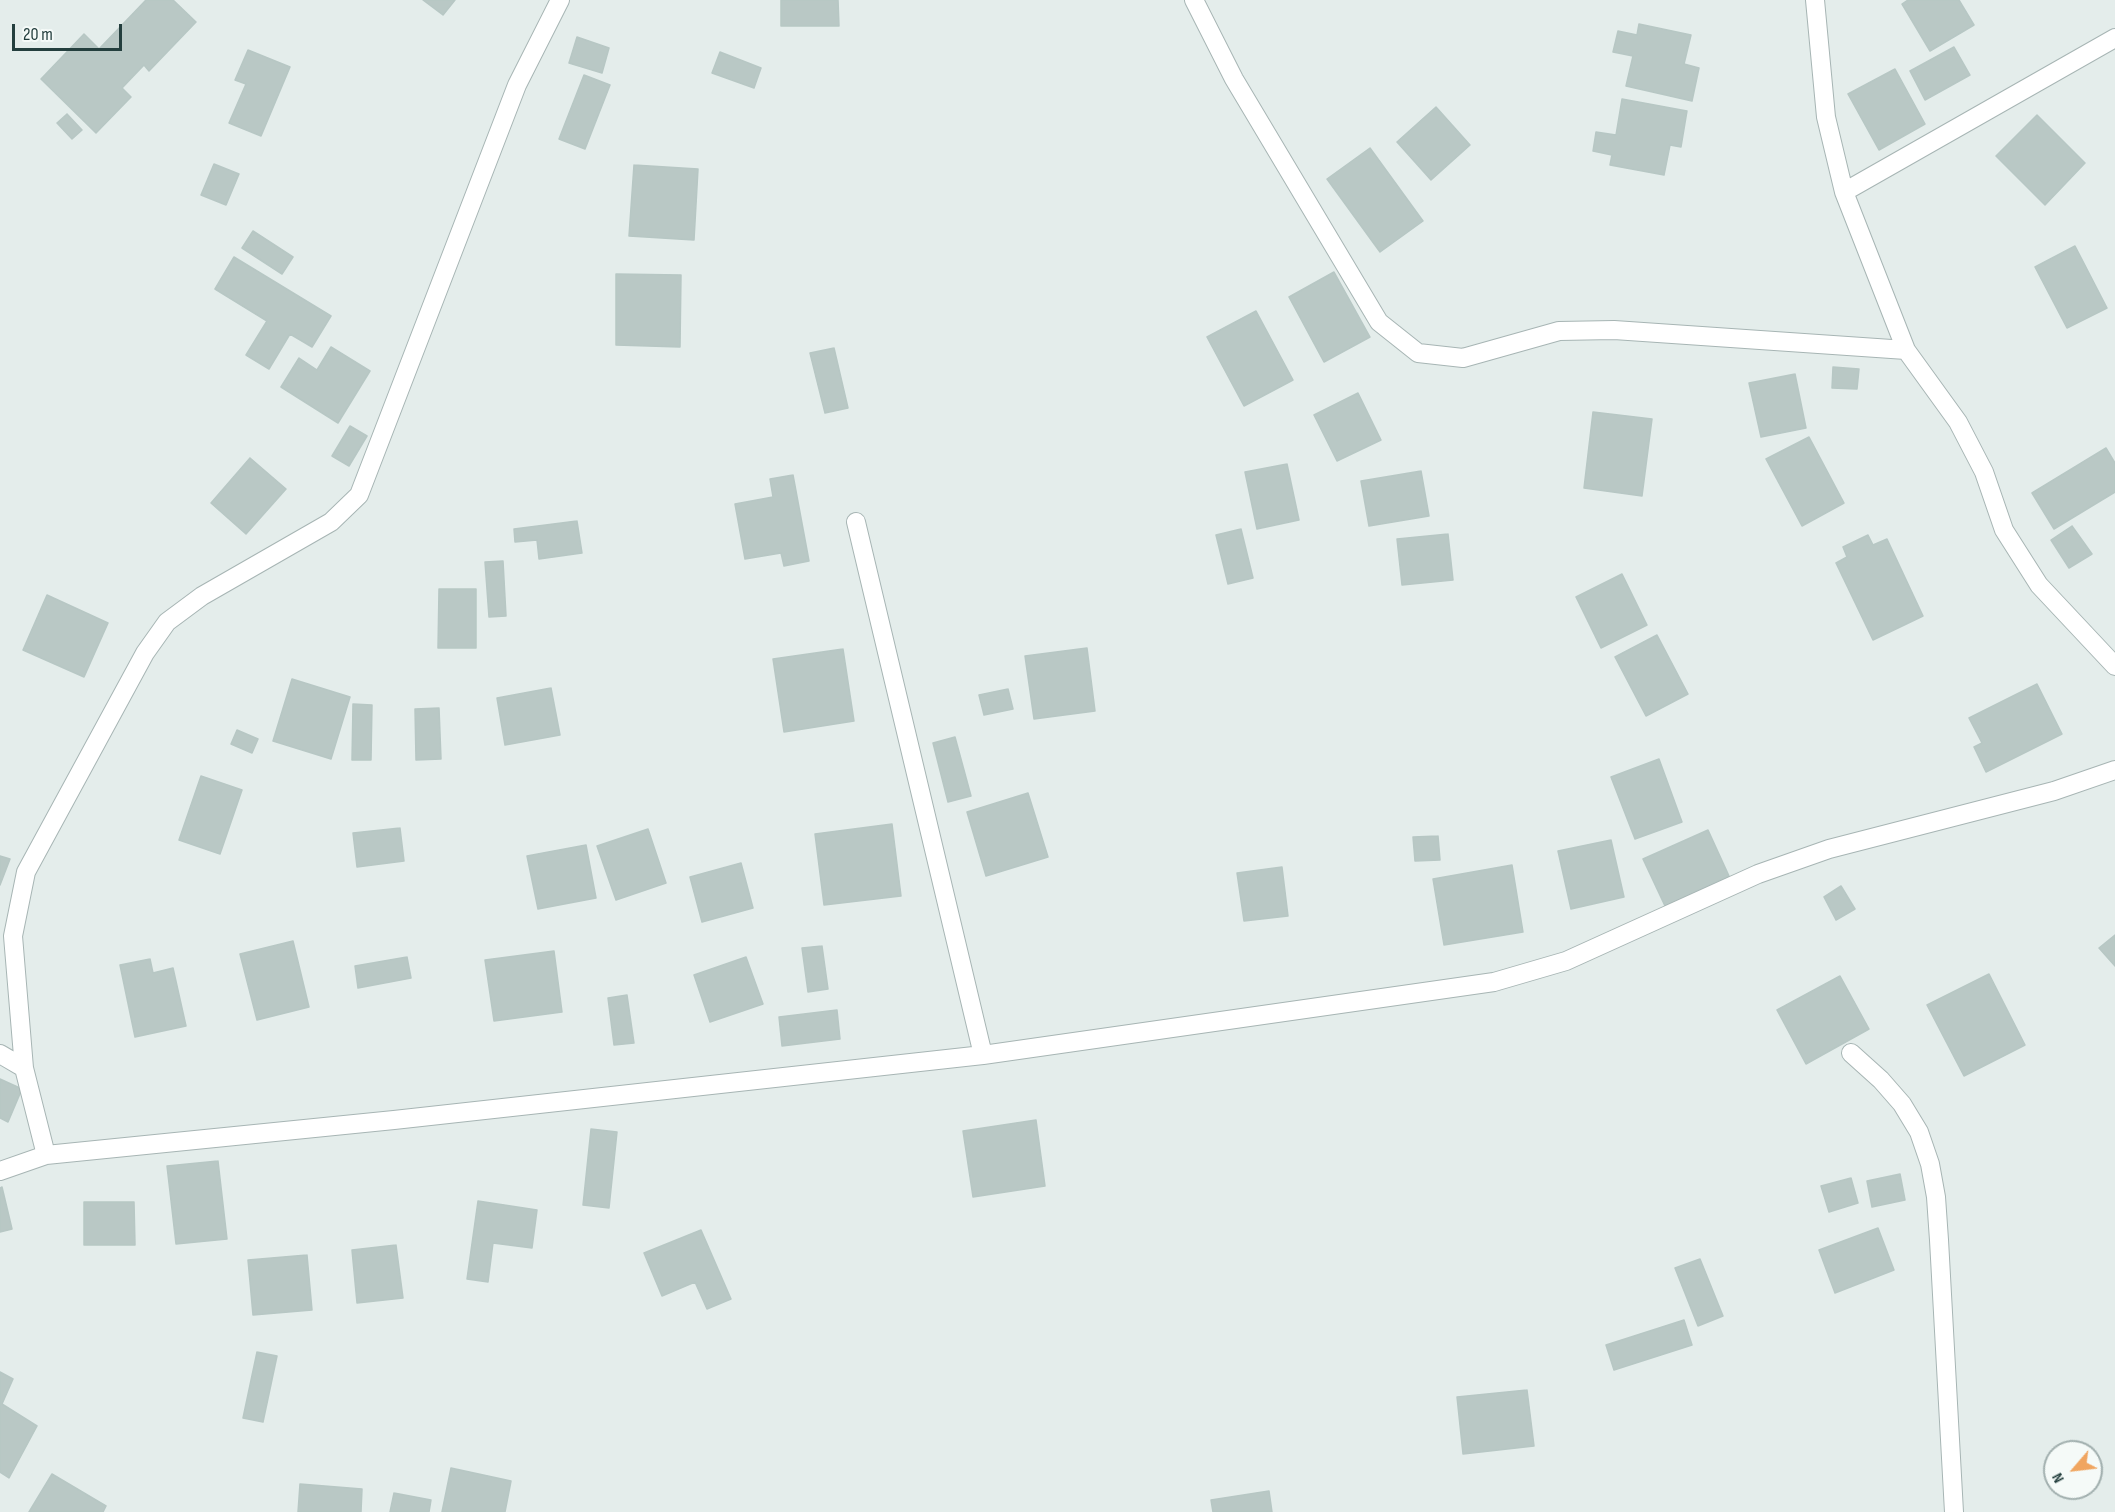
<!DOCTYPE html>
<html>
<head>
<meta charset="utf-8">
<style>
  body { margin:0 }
  #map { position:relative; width:2115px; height:1512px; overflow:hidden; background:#e4edeb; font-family:"Sofia Sans Condensed",sans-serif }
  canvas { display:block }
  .north { position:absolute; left:2043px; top:1440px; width:60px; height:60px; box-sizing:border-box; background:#f5faf8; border:2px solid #a1afae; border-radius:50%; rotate:242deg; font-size:16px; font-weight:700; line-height:24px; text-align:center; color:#243f3e }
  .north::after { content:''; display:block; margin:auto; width:21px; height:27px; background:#f0a560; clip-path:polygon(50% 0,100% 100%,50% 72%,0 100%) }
  .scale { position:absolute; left:12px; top:24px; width:110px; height:27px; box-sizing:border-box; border:3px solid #243f3e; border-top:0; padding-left:8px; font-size:18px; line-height:21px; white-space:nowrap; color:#243f3e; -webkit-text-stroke:4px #f5faf8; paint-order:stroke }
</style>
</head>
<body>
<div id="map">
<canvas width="2115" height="1512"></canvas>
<div class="north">N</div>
<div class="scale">20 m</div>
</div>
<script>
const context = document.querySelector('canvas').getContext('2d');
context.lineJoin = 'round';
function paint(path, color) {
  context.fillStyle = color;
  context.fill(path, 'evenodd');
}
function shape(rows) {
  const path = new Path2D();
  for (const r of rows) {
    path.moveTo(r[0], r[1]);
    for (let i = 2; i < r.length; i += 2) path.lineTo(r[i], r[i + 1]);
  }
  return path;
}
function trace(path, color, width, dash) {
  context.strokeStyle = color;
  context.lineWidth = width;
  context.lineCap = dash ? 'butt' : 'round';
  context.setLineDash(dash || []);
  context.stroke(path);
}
const building = shape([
  [146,0,173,0,196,22,149,71,144,65,122,88,131,97,96,133,41,79,84,34,99,49,146,0],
  [423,0,455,0,443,15,423,0],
  [781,0,838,0,839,26,781,26,781,0],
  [1908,0,1959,0,1974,25,1930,51,1902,4,1908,0],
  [1639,24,1691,35,1684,64,1699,68,1692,101,1626,86,1633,56,1613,52,1618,31,1637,35,1639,24],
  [577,37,609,48,602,73,569,63,577,37],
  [1954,47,1970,75,1925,100,1910,71,1954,47],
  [248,50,290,67,261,136,229,123,246,84,235,80,248,50],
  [720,52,761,68,754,88,712,73,720,52],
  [1895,69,1925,124,1879,150,1848,94,1895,69],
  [584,75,610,85,585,149,559,139,584,75],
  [1622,99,1687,111,1681,147,1670,145,1664,175,1610,165,1612,155,1593,151,1596,132,1616,135,1622,99],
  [1436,107,1470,145,1431,180,1397,142,1436,107],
  [67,114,82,130,72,139,57,123,67,114],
  [2037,115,2085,163,2045,205,1996,156,2037,115],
  [1370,148,1423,221,1380,252,1327,179,1370,148],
  [214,164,239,174,226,205,201,195,214,164],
  [634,165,698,169,694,240,629,236,634,165],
  [253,231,293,257,282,274,242,248,253,231],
  [2075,246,2107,308,2067,328,2035,267,2075,246],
  [234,257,331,316,312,347,290,334,269,369,246,355,267,321,215,289,234,257],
  [1334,272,1370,337,1324,362,1289,297,1334,272],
  [616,274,681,275,680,347,616,345,616,274],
  [1256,311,1293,380,1244,406,1207,337,1256,311],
  [331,347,370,371,338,423,281,387,299,358,317,370,331,347],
  [834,348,848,408,825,413,810,353,834,348],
  [1833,367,1859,369,1857,389,1832,388,1833,367],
  [1795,374,1806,428,1761,437,1749,383,1795,374],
  [1358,393,1381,440,1337,461,1314,415,1358,393],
  [1593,412,1652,419,1642,496,1584,488,1593,412],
  [350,426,367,436,349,466,332,456,350,426],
  [1809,437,1844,503,1802,526,1766,459,1809,437],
  [2106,448,2115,463,2115,492,2054,529,2032,493,2106,448],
  [250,458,286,489,246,534,211,503,250,458],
  [1287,464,1299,520,1257,529,1245,472,1287,464],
  [1421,471,1429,516,1369,526,1361,481,1421,471],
  [793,475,809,561,784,566,781,553,745,559,735,504,773,497,770,479,793,475],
  [577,521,582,553,539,559,537,540,515,542,514,529,577,521],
  [2072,526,2092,554,2069,568,2051,540,2072,526],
  [1241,529,1253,578,1228,584,1216,535,1241,529],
  [1448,534,1453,580,1402,585,1397,539,1448,534],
  [1868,535,1873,545,1887,539,1923,616,1873,640,1836,563,1847,557,1843,547,1868,535],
  [503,561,506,616,489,617,485,562,503,561],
  [1622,574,1647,625,1601,648,1576,597,1622,574],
  [439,589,476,589,476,648,438,648,439,589],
  [47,595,108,623,84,677,23,650,47,595],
  [1657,635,1688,694,1646,716,1615,657,1657,635],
  [1087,648,1095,711,1034,719,1025,656,1087,648],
  [843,649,854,721,784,732,773,659,843,649],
  [292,679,350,697,331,759,273,741,292,679],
  [2037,684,2062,734,1986,772,1974,747,1982,743,1969,718,2037,684],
  [551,688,560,735,505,745,497,698,551,688],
  [1008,689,1013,709,984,715,979,695,1008,689],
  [353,704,372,705,371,760,352,760,353,704],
  [439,708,441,759,416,760,415,709,439,708],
  [237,730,258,739,252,753,231,744,237,730],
  [955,737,971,796,948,802,933,743,955,737],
  [1659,759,1682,822,1635,839,1611,777,1659,759],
  [201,776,242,790,220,854,179,840,201,776],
  [1028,793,1048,857,986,876,967,812,1028,793],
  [892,824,901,896,824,905,815,834,892,824],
  [400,828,404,861,357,867,353,833,400,828],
  [648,829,666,883,616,900,597,846,648,829],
  [1708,830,1729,876,1665,906,1643,859,1708,830],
  [1438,836,1440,860,1415,861,1413,837,1438,836],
  [1611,840,1624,897,1571,909,1558,851,1611,840],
  [586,845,596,898,538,909,527,856,586,845],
  [0,856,10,859,0,885,0,856],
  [741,863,753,908,702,922,690,877,741,863],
  [1512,865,1523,932,1444,945,1433,879,1512,865],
  [1282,867,1288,916,1244,921,1237,873,1282,867],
  [1841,886,1855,909,1836,920,1824,897,1841,886],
  [2115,935,2115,966,2099,948,2115,935],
  [293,941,309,1007,257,1020,240,954,293,941],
  [822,946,828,989,808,992,802,948,822,946],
  [554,951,562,1012,494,1021,485,960,554,951],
  [407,957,411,978,358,988,355,966,407,957],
  [746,957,763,1004,710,1022,694,975,746,957],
  [150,959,153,973,173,968,186,1026,135,1037,120,965,150,959],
  [1989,974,2025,1045,1964,1076,1927,1005,1989,974],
  [1840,976,1869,1029,1806,1064,1777,1010,1840,976],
  [627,995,634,1043,614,1045,608,998,627,995],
  [837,1010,840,1039,782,1046,779,1017,837,1010],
  [0,1079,22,1089,8,1122,0,1118,0,1079],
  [1036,1120,1045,1186,973,1197,963,1131,1036,1120],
  [591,1129,617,1132,609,1208,583,1205,591,1129],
  [218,1161,227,1239,176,1244,167,1166,218,1161],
  [1900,1174,1905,1200,1872,1207,1867,1181,1900,1174],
  [1851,1178,1858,1203,1829,1212,1821,1186,1851,1178],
  [2,1187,12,1229,0,1232,0,1188,2,1187],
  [478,1201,537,1210,532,1248,493,1243,488,1282,467,1279,478,1201],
  [84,1202,134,1202,135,1245,84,1245,84,1202],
  [1878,1228,1894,1270,1835,1293,1819,1250,1878,1228],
  [701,1230,731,1299,707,1309,695,1282,662,1296,644,1253,701,1230],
  [396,1245,403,1298,357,1303,352,1250,396,1245],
  [307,1255,312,1310,253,1315,248,1260,307,1255],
  [1700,1259,1723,1316,1698,1326,1675,1268,1700,1259],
  [1684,1320,1692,1345,1614,1370,1606,1345,1684,1320],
  [257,1352,277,1356,263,1422,243,1418,257,1352],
  [0,1372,13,1379,2,1404,37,1426,9,1478,0,1472,0,1372],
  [1527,1390,1534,1446,1463,1454,1457,1397,1527,1390],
  [451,1468,511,1481,505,1512,442,1512,451,1468],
  [52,1474,106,1506,103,1512,29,1512,52,1474],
  [300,1484,362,1489,361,1512,298,1512,300,1484],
  [1269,1491,1272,1512,1213,1512,1211,1500,1269,1491],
  [394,1493,431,1500,429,1512,390,1512,394,1493]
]);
const minor = shape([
  [1194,0,1234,79,1379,322,1418,353,1463,358,1559,331,1614,330,1906,350],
  [1815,0,1826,117,1844,192,1906,350,1958,422,1984,472,2004,530,2039,585,2115,666],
  [1844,192,2115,38],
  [856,522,983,1055],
  [1851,1053,1881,1080,1902,1104,1919,1132,1930,1164,1936,1197,1939,1240,1954,1512],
  [0,1054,24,1068],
  [46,1155,24,1068,13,936,26,872,145,653,167,622,202,596,331,522,359,495,517,85,560,0],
  [0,1171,46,1155,394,1120,983,1055,1494,982,1566,961,1758,874,1829,849,2054,791,2115,770]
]);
paint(building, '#b9c8c5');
trace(building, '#b7c7c4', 1.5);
trace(minor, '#a7b5b4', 20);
trace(minor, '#fff', 18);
</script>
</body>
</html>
